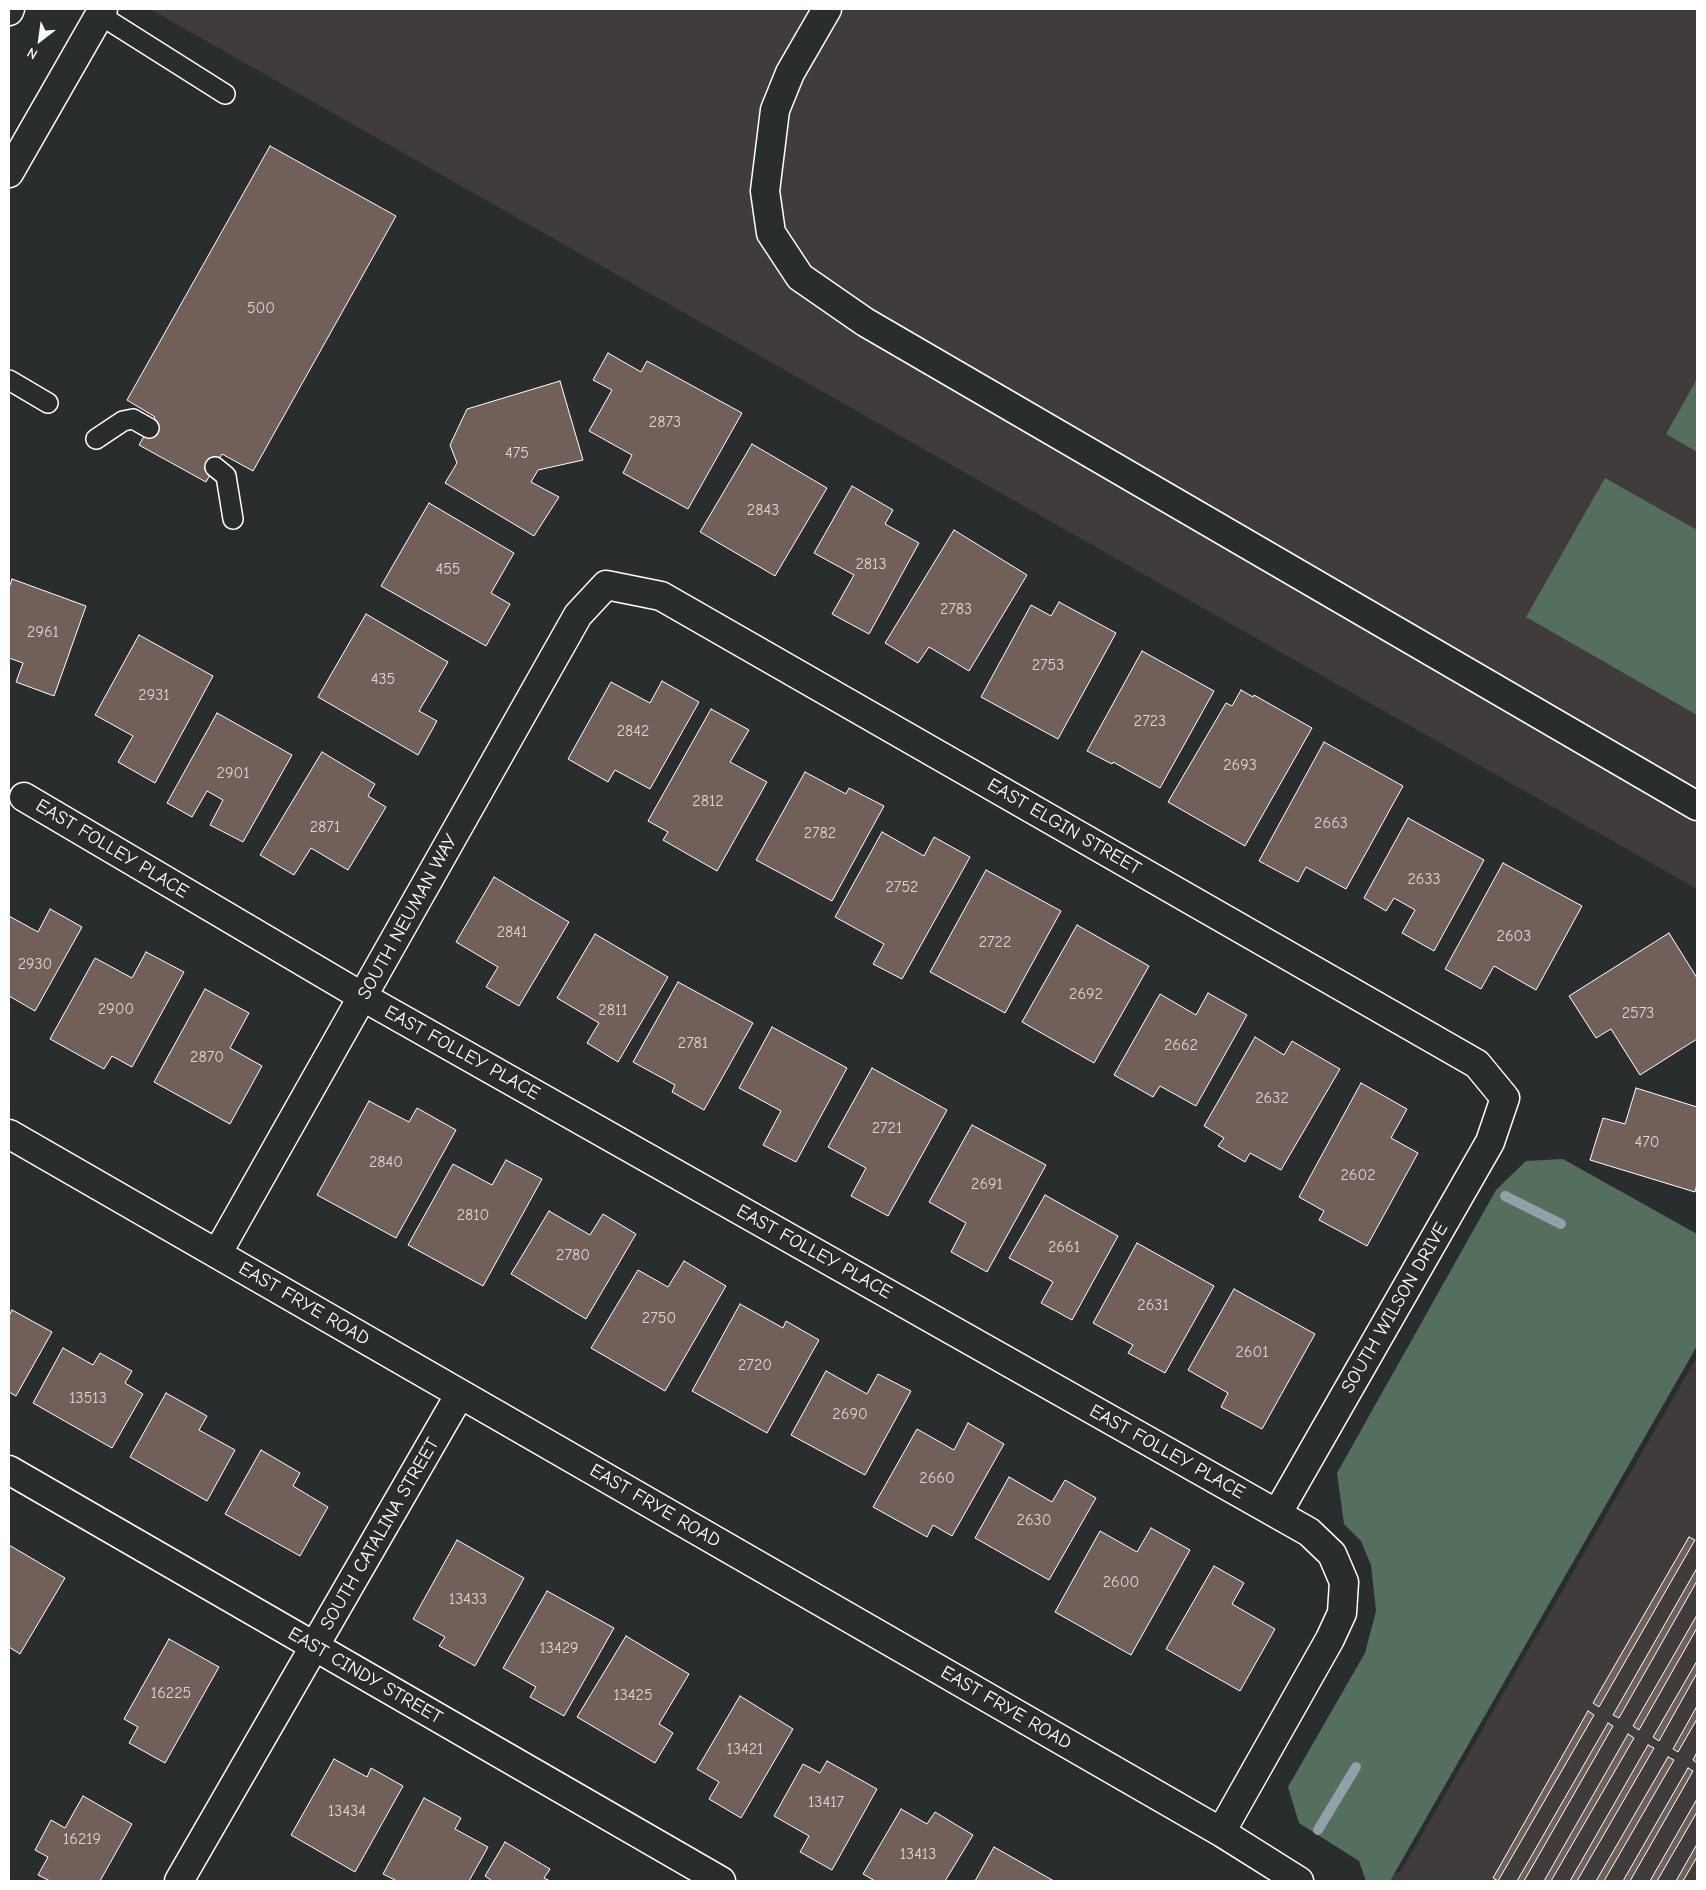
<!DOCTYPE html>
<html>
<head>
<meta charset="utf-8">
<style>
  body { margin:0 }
  #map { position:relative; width:1706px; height:1890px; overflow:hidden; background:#2a2d2e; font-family:"Comic Neue",sans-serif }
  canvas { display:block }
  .frame { position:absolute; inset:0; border:10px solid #fff; pointer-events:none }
  .north { position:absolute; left:15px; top:15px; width:50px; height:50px; -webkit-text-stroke:4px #2a2d2e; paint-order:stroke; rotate:210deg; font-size:14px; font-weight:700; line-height:20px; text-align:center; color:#fff }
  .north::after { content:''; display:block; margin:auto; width:18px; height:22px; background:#fff; clip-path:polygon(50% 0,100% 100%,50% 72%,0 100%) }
</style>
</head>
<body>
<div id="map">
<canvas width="1706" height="1890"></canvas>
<div class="frame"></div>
<div class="north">N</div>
</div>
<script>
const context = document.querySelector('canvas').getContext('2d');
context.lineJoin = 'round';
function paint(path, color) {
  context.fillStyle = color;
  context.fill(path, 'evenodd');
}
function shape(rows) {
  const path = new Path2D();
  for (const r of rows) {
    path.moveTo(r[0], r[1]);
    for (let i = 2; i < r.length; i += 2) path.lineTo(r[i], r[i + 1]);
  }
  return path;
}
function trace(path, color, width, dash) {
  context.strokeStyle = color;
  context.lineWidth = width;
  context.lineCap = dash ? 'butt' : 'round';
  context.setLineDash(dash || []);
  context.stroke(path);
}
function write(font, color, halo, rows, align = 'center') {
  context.font = font + ' "Comic Neue",sans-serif';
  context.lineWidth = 4.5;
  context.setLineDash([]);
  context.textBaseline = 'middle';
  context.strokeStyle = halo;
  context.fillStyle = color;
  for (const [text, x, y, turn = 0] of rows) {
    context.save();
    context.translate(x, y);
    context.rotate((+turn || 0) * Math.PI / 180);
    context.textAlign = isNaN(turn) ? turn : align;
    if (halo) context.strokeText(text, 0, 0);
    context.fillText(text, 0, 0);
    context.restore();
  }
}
const built = shape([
  [150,9,1697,9,1697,889],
  [1697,1357,1697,1881,1381,1881,1401,1871]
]);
const green = shape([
  [1697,379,1697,452,1666,434],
  [1605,478,1697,530,1697,715,1526,617],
  [1563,1159,1697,1234,1697,1346,1390,1881,1366,1881,1359,1861,1299,1823,1288,1787,1365,1653,1376,1611,1371,1565,1361,1541,1344,1524,1337,1473,1496,1190,1526,1161]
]);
const stream = shape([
  [1505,1196,1561,1224],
  [1318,1830,1356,1767]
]);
const building = shape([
  [270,146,396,216,253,471,222,454,206,482,139,445,155,417,127,400,270,146],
  [608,353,641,372,647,361,742,413,688,509,623,473,632,455,589,431,612,390,593,380,608,353],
  [560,381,583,460,538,470,531,482,559,497,534,536,445,483,457,463,450,445,467,409,560,381],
  [752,444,827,488,775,576,700,532,752,444],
  [852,486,893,510,885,524,919,543,869,634,832,614,854,575,814,553,852,486],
  [429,503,514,553,491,593,510,604,486,646,381,586,429,503],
  [954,530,1027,575,969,671,929,647,918,663,885,643,954,530],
  [12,579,86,606,54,696,16,682,23,663,9,658,9,588,12,579],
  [1059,602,1116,633,1058,739,981,697,1031,605,1051,616,1059,602],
  [366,614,448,662,419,711,437,721,418,755,318,697,366,614],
  [139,635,213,676,155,783,118,762,133,736,95,715,139,635],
  [1142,651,1214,691,1160,788,1113,762,1112,764,1087,751,1142,651],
  [662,681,699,702,650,789,615,770,608,782,568,759,611,682,650,703,662,681],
  [1241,690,1253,697,1254,695,1312,728,1245,846,1168,802,1226,703,1232,706,1241,690],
  [711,709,749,730,730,762,767,782,717,871,663,840,668,832,648,821,711,709],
  [217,713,292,755,243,842,210,825,223,800,207,791,192,817,167,803,217,713],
  [1324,742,1403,786,1346,889,1306,867,1298,882,1259,861,1324,742],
  [322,752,375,784,368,796,386,807,348,870,311,848,294,875,260,855,322,752],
  [805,772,846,794,849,788,884,806,832,901,756,860,805,772],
  [1408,818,1484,860,1434,951,1402,933,1415,910,1394,898,1386,911,1364,898,1408,818],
  [882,832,924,856,934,837,970,857,902,979,873,964,884,944,835,917,882,832],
  [1503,863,1582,906,1536,990,1494,966,1481,989,1445,969,1503,863],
  [986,870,1061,911,1005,1013,930,972,986,870],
  [494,877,569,922,519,1006,486,987,498,967,456,942,494,877],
  [50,909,82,927,35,1011,9,996,9,916,38,932,50,909],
  [1077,925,1149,966,1094,1063,1022,1022,1077,925],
  [1669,933,1697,978,1697,1039,1640,1075,1611,1029,1596,1038,1569,996,1669,933],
  [595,934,668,977,618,1062,587,1043,599,1023,557,998,595,934],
  [146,952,184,972,132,1067,112,1056,104,1069,50,1039,95,958,132,978,146,952],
  [678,982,753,1023,704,1110,672,1092,675,1085,633,1062,678,982],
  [205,989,249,1013,230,1048,262,1066,230,1124,154,1082,205,989],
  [1208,993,1247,1015,1196,1106,1160,1086,1153,1097,1114,1075,1160,994,1196,1015,1208,993],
  [772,1027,847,1068,796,1162,763,1145,781,1111,739,1088,772,1027],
  [1255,1037,1284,1055,1292,1041,1340,1069,1281,1170,1250,1153,1245,1162,1218,1146,1224,1138,1204,1126,1255,1037],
  [872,1068,947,1110,888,1216,851,1196,866,1168,828,1147,872,1068],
  [1361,1083,1407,1109,1391,1138,1418,1153,1367,1246,1319,1220,1324,1211,1299,1197,1361,1083],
  [1636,1088,1697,1107,1697,1184,1695,1192,1590,1160,1603,1118,1625,1124,1636,1088],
  [369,1101,409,1122,417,1108,456,1130,396,1238,317,1195,369,1101],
  [972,1125,1046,1165,987,1272,951,1252,966,1223,929,1202,972,1125],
  [506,1160,542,1179,483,1286,408,1245,453,1164,492,1185,506,1160],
  [1045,1195,1118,1236,1072,1320,1041,1303,1053,1282,1009,1258,1045,1195],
  [549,1211,590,1235,603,1214,636,1234,586,1319,511,1274,549,1211],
  [1137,1243,1214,1286,1165,1373,1128,1353,1133,1345,1093,1323,1137,1243],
  [684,1261,726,1286,665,1391,591,1348,638,1270,668,1287,684,1261],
  [1234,1289,1315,1334,1262,1429,1221,1407,1228,1393,1188,1370,1234,1289],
  [740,1304,783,1328,786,1321,819,1340,767,1433,692,1391,740,1304],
  [12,1310,52,1332,16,1396,9,1392,9,1316,12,1310],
  [63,1348,93,1365,100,1353,132,1371,125,1383,143,1394,112,1448,33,1403,63,1348],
  [826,1371,867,1394,878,1374,911,1391,865,1475,791,1435,826,1371],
  [166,1393,207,1416,199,1430,235,1450,207,1501,130,1457,166,1393],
  [968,1423,1004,1444,952,1536,933,1525,927,1537,873,1507,917,1429,954,1450,968,1423],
  [261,1450,300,1473,293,1486,328,1507,300,1556,225,1514,261,1450],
  [1009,1477,1052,1502,1065,1480,1096,1498,1049,1580,975,1538,1009,1477],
  [1151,1528,1190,1550,1131,1655,1055,1612,1100,1531,1137,1552,1151,1528],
  [1689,1537,1695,1540,1599,1707,1593,1703,1689,1537],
  [457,1540,524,1578,475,1666,439,1646,445,1637,413,1619,457,1540],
  [9,1545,65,1578,20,1654,9,1647,9,1545],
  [1214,1566,1244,1583,1232,1604,1275,1629,1240,1691,1166,1649,1214,1566],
  [1697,1568,1697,1581,1619,1718,1613,1715,1697,1568],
  [547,1591,614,1628,564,1716,530,1697,536,1687,503,1668,547,1591],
  [1697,1615,1697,1628,1639,1730,1633,1726,1697,1615],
  [626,1636,689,1674,659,1724,673,1733,655,1763,577,1717,626,1636],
  [169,1639,219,1667,165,1763,129,1743,138,1727,124,1719,169,1639],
  [1697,1661,1697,1673,1659,1741,1653,1737,1697,1661],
  [740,1696,793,1729,741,1818,709,1799,719,1782,697,1769,740,1696],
  [1697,1706,1697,1719,1678,1752,1673,1749,1697,1706],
  [1588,1711,1594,1715,1498,1881,1493,1878,1588,1711],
  [1608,1723,1613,1726,1524,1881,1517,1881,1608,1723],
  [1628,1734,1634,1738,1551,1881,1544,1881,1628,1734],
  [1648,1745,1654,1748,1577,1881,1570,1881,1648,1745],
  [1697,1752,1697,1763,1693,1760,1697,1752],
  [1668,1757,1674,1760,1604,1881,1596,1881,1668,1757],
  [334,1759,367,1777,371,1768,403,1786,355,1872,291,1835,334,1759],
  [827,1761,877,1789,832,1870,800,1852,809,1836,774,1816,803,1764,820,1773,827,1761],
  [1688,1768,1693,1771,1630,1881,1623,1881,1688,1768],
  [83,1796,132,1824,100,1881,50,1881,38,1875,48,1857,35,1850,51,1820,65,1828,83,1796],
  [424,1798,461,1818,455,1829,488,1847,469,1881,397,1881,383,1874,424,1798],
  [1697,1799,1697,1812,1657,1881,1650,1881,1697,1799],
  [901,1809,927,1824,935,1812,973,1835,945,1881,875,1881,863,1874,901,1809],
  [505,1842,550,1869,544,1878,550,1881,492,1881,485,1876,505,1842],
  [1697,1844,1697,1857,1683,1881,1676,1881,1697,1844],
  [994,1847,1054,1881,975,1881,994,1847]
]);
const lane = shape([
  [100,15,225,94],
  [9,380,48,403],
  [96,439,123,421,133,419,149,428],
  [215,467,226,476,233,519]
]);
const street = shape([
  [827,9,790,73,775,110,765,191,771,233,800,277,865,322,1697,806],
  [24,797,363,997,1309,1532,1332,1554,1344,1582,1342,1613,1330,1639,1221,1832],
  [9,1134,1221,1832,1299,1881],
  [217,1254,578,615,606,585,661,596,1477,1064,1505,1098,1490,1142,1277,1514],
  [9,1470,721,1881],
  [179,1881,460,1394]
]);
const primary = shape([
  [9,11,10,9],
  [9,173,103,9]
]);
const numberNames = [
  ["500",261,308],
  ["2873",665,422],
  ["475",517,453],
  ["2843",763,510],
  ["2813",871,564],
  ["455",448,569],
  ["2783",956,609],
  ["2961",43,632],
  ["2753",1048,665],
  ["435",383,679],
  ["2931",154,695],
  ["2723",1150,721],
  ["2842",633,731],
  ["2693",1240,765],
  ["2901",233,773],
  ["2812",708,801],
  ["2663",1331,823],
  ["2871",325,827],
  ["2782",820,833],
  ["2633",1424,879],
  ["2752",902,887],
  ["2841",512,932],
  ["2603",1514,936],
  ["2722",995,942],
  ["2930",35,964],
  ["2692",1086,994],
  ["2900",116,1009],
  ["2811",613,1010],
  ["2573",1638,1013],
  ["2781",693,1043],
  ["2662",1181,1045],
  ["2870",207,1057],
  ["2632",1272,1098],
  ["2721",887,1128],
  ["470",1647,1142],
  ["2840",386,1162],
  ["2602",1358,1175],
  ["2691",987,1184],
  ["2810",473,1215],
  ["2661",1064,1247],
  ["2780",573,1255],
  ["2631",1153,1305],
  ["2750",659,1318],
  ["2601",1252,1352],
  ["2720",755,1365],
  ["13513",88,1398],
  ["2690",850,1414],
  ["2660",937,1478],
  ["2630",1034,1520],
  ["2600",1121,1582],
  ["13433",468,1599],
  ["13429",559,1648],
  ["16225",171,1693],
  ["13425",633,1695],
  ["13421",745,1749],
  ["13417",826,1802],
  ["13434",347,1811],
  ["16219",82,1839],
  ["13413",918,1854]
];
const streetNames = [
  ["EAST ELGIN STREET",1064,827,30],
  ["EAST FOLLEY PLACE",112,849,31],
  ["SOUTH NEUMAN WAY",408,917,-61],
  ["EAST FOLLEY PLACE",462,1053,29],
  ["EAST FOLLEY PLACE",814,1252,29],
  ["EAST FRYE ROAD",304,1304,30],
  ["SOUTH WILSON DRIVE",1395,1308,-60],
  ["EAST FOLLEY PLACE",1167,1452,29],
  ["EAST FRYE ROAD",655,1506,30],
  ["SOUTH CATALINA STREET",380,1534,-60],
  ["EAST CINDY STREET",365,1676,30],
  ["EAST FRYE ROAD",1006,1708,30]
];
paint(built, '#3f3c3b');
paint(green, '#556f5e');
trace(stream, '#92a1a7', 10);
paint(building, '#716059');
trace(building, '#fff', 1);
trace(lane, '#fff', 22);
trace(street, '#fff', 31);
trace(primary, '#fff', 31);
trace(lane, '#2a2d2e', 19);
trace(street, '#2a2d2e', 28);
trace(primary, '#2a2d2e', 28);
write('16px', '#dcd7d6', null, numberNames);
write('19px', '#fff', '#2a2d2e', streetNames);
</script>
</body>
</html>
